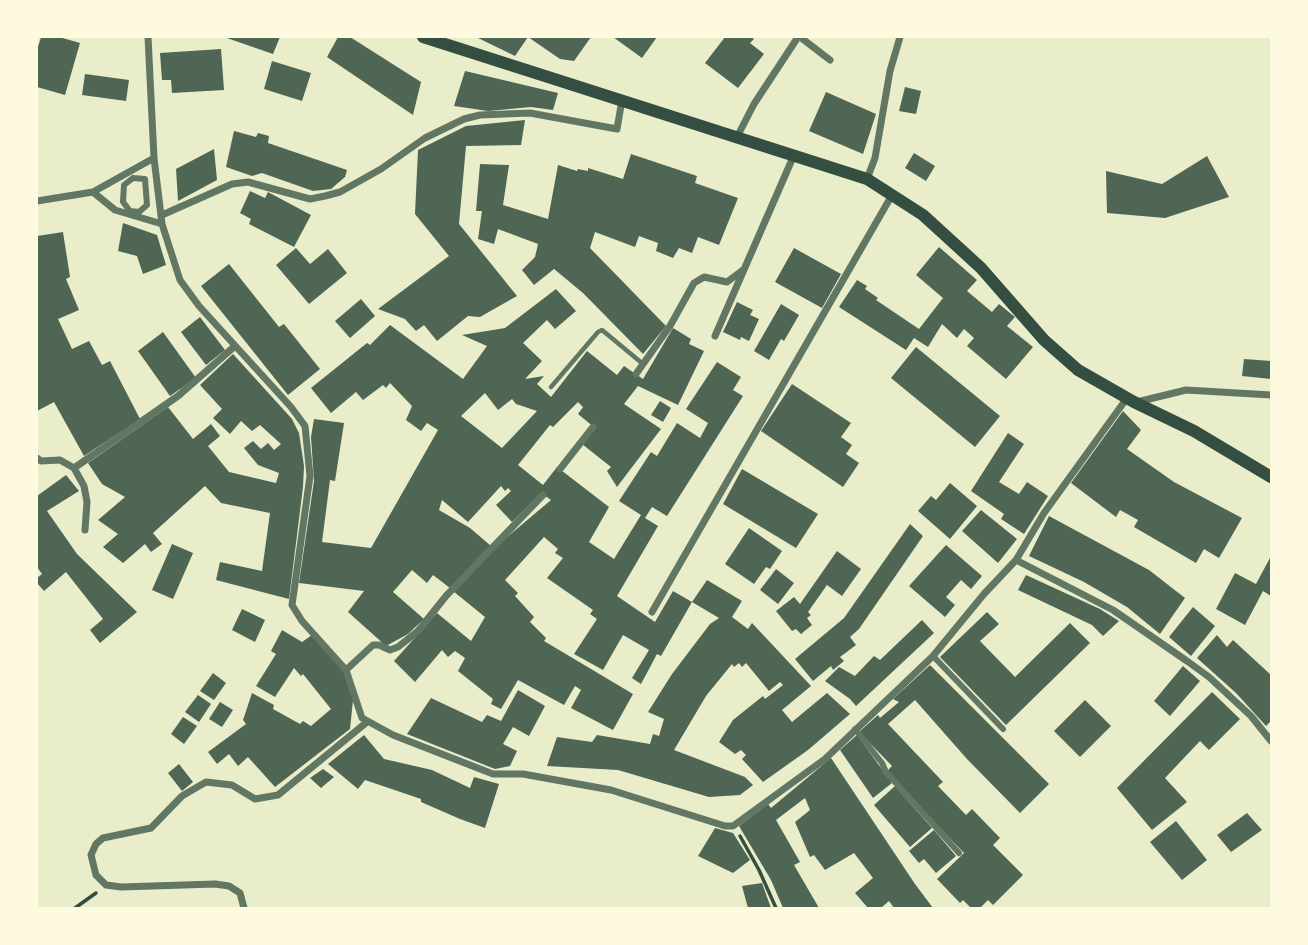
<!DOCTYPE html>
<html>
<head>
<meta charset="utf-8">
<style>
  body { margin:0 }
  #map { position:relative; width:1308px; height:945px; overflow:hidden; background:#e9edc9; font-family:Lora,serif }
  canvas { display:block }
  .frame { position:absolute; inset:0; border:38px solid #fefae0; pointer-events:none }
</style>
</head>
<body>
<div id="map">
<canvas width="1308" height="945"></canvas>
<div class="frame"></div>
</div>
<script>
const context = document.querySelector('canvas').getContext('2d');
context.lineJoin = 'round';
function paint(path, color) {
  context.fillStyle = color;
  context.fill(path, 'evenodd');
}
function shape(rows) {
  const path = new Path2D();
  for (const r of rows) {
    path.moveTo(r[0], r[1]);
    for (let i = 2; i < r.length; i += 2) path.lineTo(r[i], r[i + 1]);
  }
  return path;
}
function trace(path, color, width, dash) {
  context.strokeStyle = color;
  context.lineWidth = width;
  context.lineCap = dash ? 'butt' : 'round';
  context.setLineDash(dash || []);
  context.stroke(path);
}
const building = shape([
  [41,37,59,37,80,43,65,95,37,87,37,50],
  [224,37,280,37,273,54],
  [338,37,350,37,421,82,413,115,327,57],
  [476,37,591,37,574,61,560,59,528,37,515,56],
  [613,37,657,37,642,58],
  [725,37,751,37,754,39,750,43,764,54,738,88,705,63],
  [221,49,224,90,172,93,171,80,162,80,160,53],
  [272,61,311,73,302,101,264,89],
  [465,71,558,93,553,110,531,107,488,111,454,106],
  [85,74,129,80,126,101,82,95],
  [905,87,921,91,916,114,899,111],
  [826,92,876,114,863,154,809,131],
  [525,120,521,145,466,146,459,224,517,296,480,317,468,316,437,341,424,325,416,331,405,319,378,309,449,256,415,214,418,150,466,126],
  [234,131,256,137,258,133,269,136,268,143,347,170,345,177,331,189,313,191,262,173,252,176,226,167],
  [214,149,217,180,178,201,176,169],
  [914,153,935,166,926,181,905,168],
  [631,154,697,176,695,183,738,198,719,245,698,237,692,253,679,248,673,258,656,251,658,243,639,236,635,247,595,232,590,248,666,326,643,354,583,293,554,269,534,285,522,270,535,257,538,244,498,229,494,244,478,239,482,211,476,211,480,164,509,165,503,205,548,219,558,165,577,171,578,169,588,171,588,168,623,179],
  [1207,156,1229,197,1165,218,1107,213,1106,171,1162,184],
  [250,191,265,198,268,192,311,215,294,247,249,224,251,219,240,213],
  [123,223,157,235,166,265,143,274,137,256,118,251],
  [63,232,70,277,66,279,79,310,58,319,72,349,89,341,102,365,110,361,140,419,84,456,54,402,37,411,37,236],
  [939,247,977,280,967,291,992,312,999,304,1015,317,1007,326,1033,347,1006,379,967,346,974,338,964,329,957,338,942,324,928,347,914,338,906,350,839,307,857,280,867,286,865,289,878,298,876,300,919,329,943,298,916,275],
  [296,248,310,264,328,249,347,273,309,304,276,265],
  [794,248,841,274,822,308,775,282],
  [229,264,279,327,284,324,320,369,288,395,201,286],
  [556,289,576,311,555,329,547,320,523,343,542,361,525,379,544,376,537,384,551,397,587,351,617,375,624,366,643,379,673,328,691,339,689,344,704,351,678,405,638,386,624,404,661,429,617,487,607,471,611,467,582,444,595,428,578,414,583,407,578,402,553,427,550,425,518,465,543,485,557,467,609,507,589,542,614,559,641,515,619,501,651,452,657,456,677,423,700,438,708,423,686,409,717,362,741,377,733,390,743,396,667,516,652,507,645,518,658,526,617,596,655,622,673,591,692,602,661,656,657,654,641,684,632,678,649,650,623,635,603,670,574,654,597,619,590,614,593,610,547,578,563,558,555,553,558,549,544,537,505,580,518,593,515,596,534,617,530,622,546,638,544,641,633,694,613,730,571,708,581,690,575,686,564,705,518,680,501,709,491,704,493,699,458,671,465,658,455,651,448,657,442,650,415,682,394,661,437,613,471,641,485,617,453,591,506,538,551,500,541,493,512,522,496,505,511,491,508,488,505,491,501,486,468,522,442,500,439,510,470,528,491,546,450,588,433,575,427,583,412,570,393,592,424,619,408,634,386,646,348,612,364,591,299,583,314,481,311,437,314,419,344,423,335,481,330,480,322,542,371,548,438,430,427,423,421,431,406,420,412,406,390,383,386,388,383,385,363,400,356,392,331,413,311,388,367,343,370,345,390,325,463,379,487,346,462,335,505,328],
  [485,393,498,410,512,399,516,404,537,411,502,448,461,416],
  [361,299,375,316,350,338,335,321],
  [737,302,753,310,750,315,759,319,749,341,741,337,740,340,723,332],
  [781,304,799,315,784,341,781,339,769,360,754,351],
  [200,317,225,350,206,365,181,332],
  [163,332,196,378,170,396,138,351],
  [916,347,1000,416,975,447,891,378],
  [233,354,292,419,299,433,304,466,303,487,289,599,216,580,220,562,262,571,270,513,221,503,205,486,153,533,162,544,151,552,145,544,123,563,103,547,118,534,98,520,125,497,102,484,88,463,168,407,193,439,211,424,220,436,208,446,229,472,276,483,279,473,258,465,244,448,253,441,261,449,268,443,274,450,281,444,260,425,252,431,241,421,230,434,213,418,222,409,200,385],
  [1244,359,1271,361,1271,379,1242,376],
  [792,384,851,423,841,437,852,445,846,454,859,463,843,487,761,431],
  [660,401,671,408,663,422,651,415],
  [1123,411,1141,430,1127,449,1174,482,1242,518,1219,558,1204,549,1196,563,1134,527,1138,520,1120,510,1116,517,1071,483],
  [1008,433,1024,444,999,482,1019,494,1027,482,1048,496,1024,534,1001,519,1004,514,971,491],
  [742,469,818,514,796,548,723,504],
  [66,475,79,491,47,511,77,554,137,612,100,643,90,630,103,619,66,572,44,591,37,583,37,578,42,574,37,567,37,496],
  [950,483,977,506,950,539,918,511,931,496,936,500],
  [981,510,1017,539,998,563,962,531],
  [1049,516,1149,570,1185,598,1160,634,1127,607,1084,582,1029,556],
  [910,524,923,536,859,629,850,637,856,645,840,657,844,661,833,670,831,666,813,681,795,659,844,618],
  [749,528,782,551,770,569,766,567,754,584,725,564],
  [172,544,193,553,173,599,152,590],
  [946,545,982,576,971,589,961,580,946,597,955,605,945,617,909,586],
  [837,551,861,569,842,596,827,585,808,612,811,615,807,618,812,625,801,634,796,629,792,631,776,611,794,597,800,604],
  [1271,556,1271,596,1263,591,1245,625,1216,609,1235,573,1256,584],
  [776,569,794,583,778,604,760,590],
  [1026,575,1100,609,1119,621,1103,636,1092,625,1018,590],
  [707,580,742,601,732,617,748,629,752,623,811,686,782,710,792,722,827,693,850,714,808,750,763,782,742,759,746,755,741,750,735,754,719,742,733,720,763,696,765,699,783,685,780,682,769,691,746,663,742,667,739,663,734,667,732,664,706,696,674,750,745,777,753,785,740,795,709,797,618,770,547,766,557,737,592,742,597,735,650,744,653,734,659,736,664,719,648,712,672,674,710,624,719,618,692,602],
  [1193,607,1215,626,1191,656,1169,637],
  [242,609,265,620,255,642,232,630],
  [987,612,999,624,980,641,1015,677,1070,623,1090,643,1006,725,940,657],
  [922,620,934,633,856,706,850,699,825,681,839,667,855,676,874,656,880,660],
  [282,630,302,642,312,635,345,672,353,700,350,729,275,787,248,757,238,766,229,754,217,764,208,752,246,724,243,720,252,693,274,705,273,709,300,724,303,721,311,726,331,709,303,674,301,676,294,668,275,697,256,686,276,654,271,651],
  [1217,635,1227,647,1233,640,1271,675,1271,721,1266,726,1236,693,1197,658],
  [930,665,1049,784,1020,813,967,759,915,700,888,724,943,782,938,786,966,815,972,809,1000,838,993,845,1023,875,993,905,988,900,980,908,971,908,963,900,960,903,937,879,964,853,909,796,887,771,892,766,859,732,878,715,880,718,899,702,893,699],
  [1183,666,1200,681,1170,716,1154,701],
  [213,673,226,683,214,700,200,691],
  [518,690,545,706,529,736,513,727,503,744,517,751,510,766,495,769,407,734,431,698,482,722,487,715,501,721],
  [1212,692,1240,719,1209,750,1200,741,1165,778,1187,802,1152,830,1117,788],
  [198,695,211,704,199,722,185,712],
  [1085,700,1111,726,1080,757,1054,731],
  [220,702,233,710,222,727,209,719],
  [183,717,197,726,184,744,171,734],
  [364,735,384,759,432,770,470,788,474,777,499,784,485,828,460,819,421,802,421,799,365,780,358,789,328,764],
  [857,735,892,783,873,798,840,750],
  [831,758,915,884,933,908,894,908,889,901,881,908,868,908,855,893,873,878,854,853,825,870,814,855,810,857,795,822,810,810,805,798,776,820,800,862,794,865,819,908,783,908,771,880,739,826,768,804,771,808],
  [179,764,193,782,182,791,168,773],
  [323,769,334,777,321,788,310,778],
  [895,786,932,828,910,847,874,805],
  [1247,813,1262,830,1231,852,1217,835],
  [1176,821,1207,860,1182,880,1150,842],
  [715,828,733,833,750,860,733,873,698,856],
  [934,830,956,856,936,873,924,859,919,863,909,851],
  [762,883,771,908,748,908,742,886]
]);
const path = shape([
  [740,836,759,870,776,908],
  [75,908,96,893]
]);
const service = shape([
  [551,387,598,332,602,330,643,364]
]);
const pedestrian = shape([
  [133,178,145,179,147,205,139,212,130,211,123,202,124,185,133,178],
  [933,656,1003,729],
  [855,729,882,763,886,772,959,853]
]);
const minor = shape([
  [800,37,830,60],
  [737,137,754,104,798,37],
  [867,179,875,158,890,71,900,37],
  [93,192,154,158],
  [37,201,93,192,115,210,162,224,154,158,148,37],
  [162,215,232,184,248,182,310,199,325,196,340,192,381,169,425,138,464,119,480,115,530,113,617,129,622,100],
  [162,224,180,280,199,306,291,407,305,426,310,476,292,605,302,621,346,670,362,718,393,735,493,774,523,774,611,790,725,826,733,826,825,759,933,656,984,594,1016,560,1044,513,1127,398],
  [715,336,794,155],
  [636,374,670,326,694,283,704,277,727,282,743,270],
  [1137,402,1186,390,1271,395],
  [37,458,41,461,60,460,74,468,84,486,87,502,85,530],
  [74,468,178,396,235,346],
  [560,469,593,427],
  [1016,560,1113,610,1187,661,1209,677,1251,716,1271,741],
  [652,612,892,195],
  [346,670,373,645,379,645,390,650,398,647,418,631,446,596,543,495],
  [244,908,240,893,229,886,215,884,121,887,106,885,96,875,91,855,96,844,103,838,151,828,182,796,206,782,232,785,255,799,278,795,367,722]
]);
const secondary = shape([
  [423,37,867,179,923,215,981,268,1044,340,1078,370,1134,402,1194,431,1271,477]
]);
paint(building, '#4f6655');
trace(path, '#344e41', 3.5);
trace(service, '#617663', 4.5);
trace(pedestrian, '#617663', 6);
trace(minor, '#617663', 7);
trace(secondary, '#344e41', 12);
</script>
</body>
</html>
